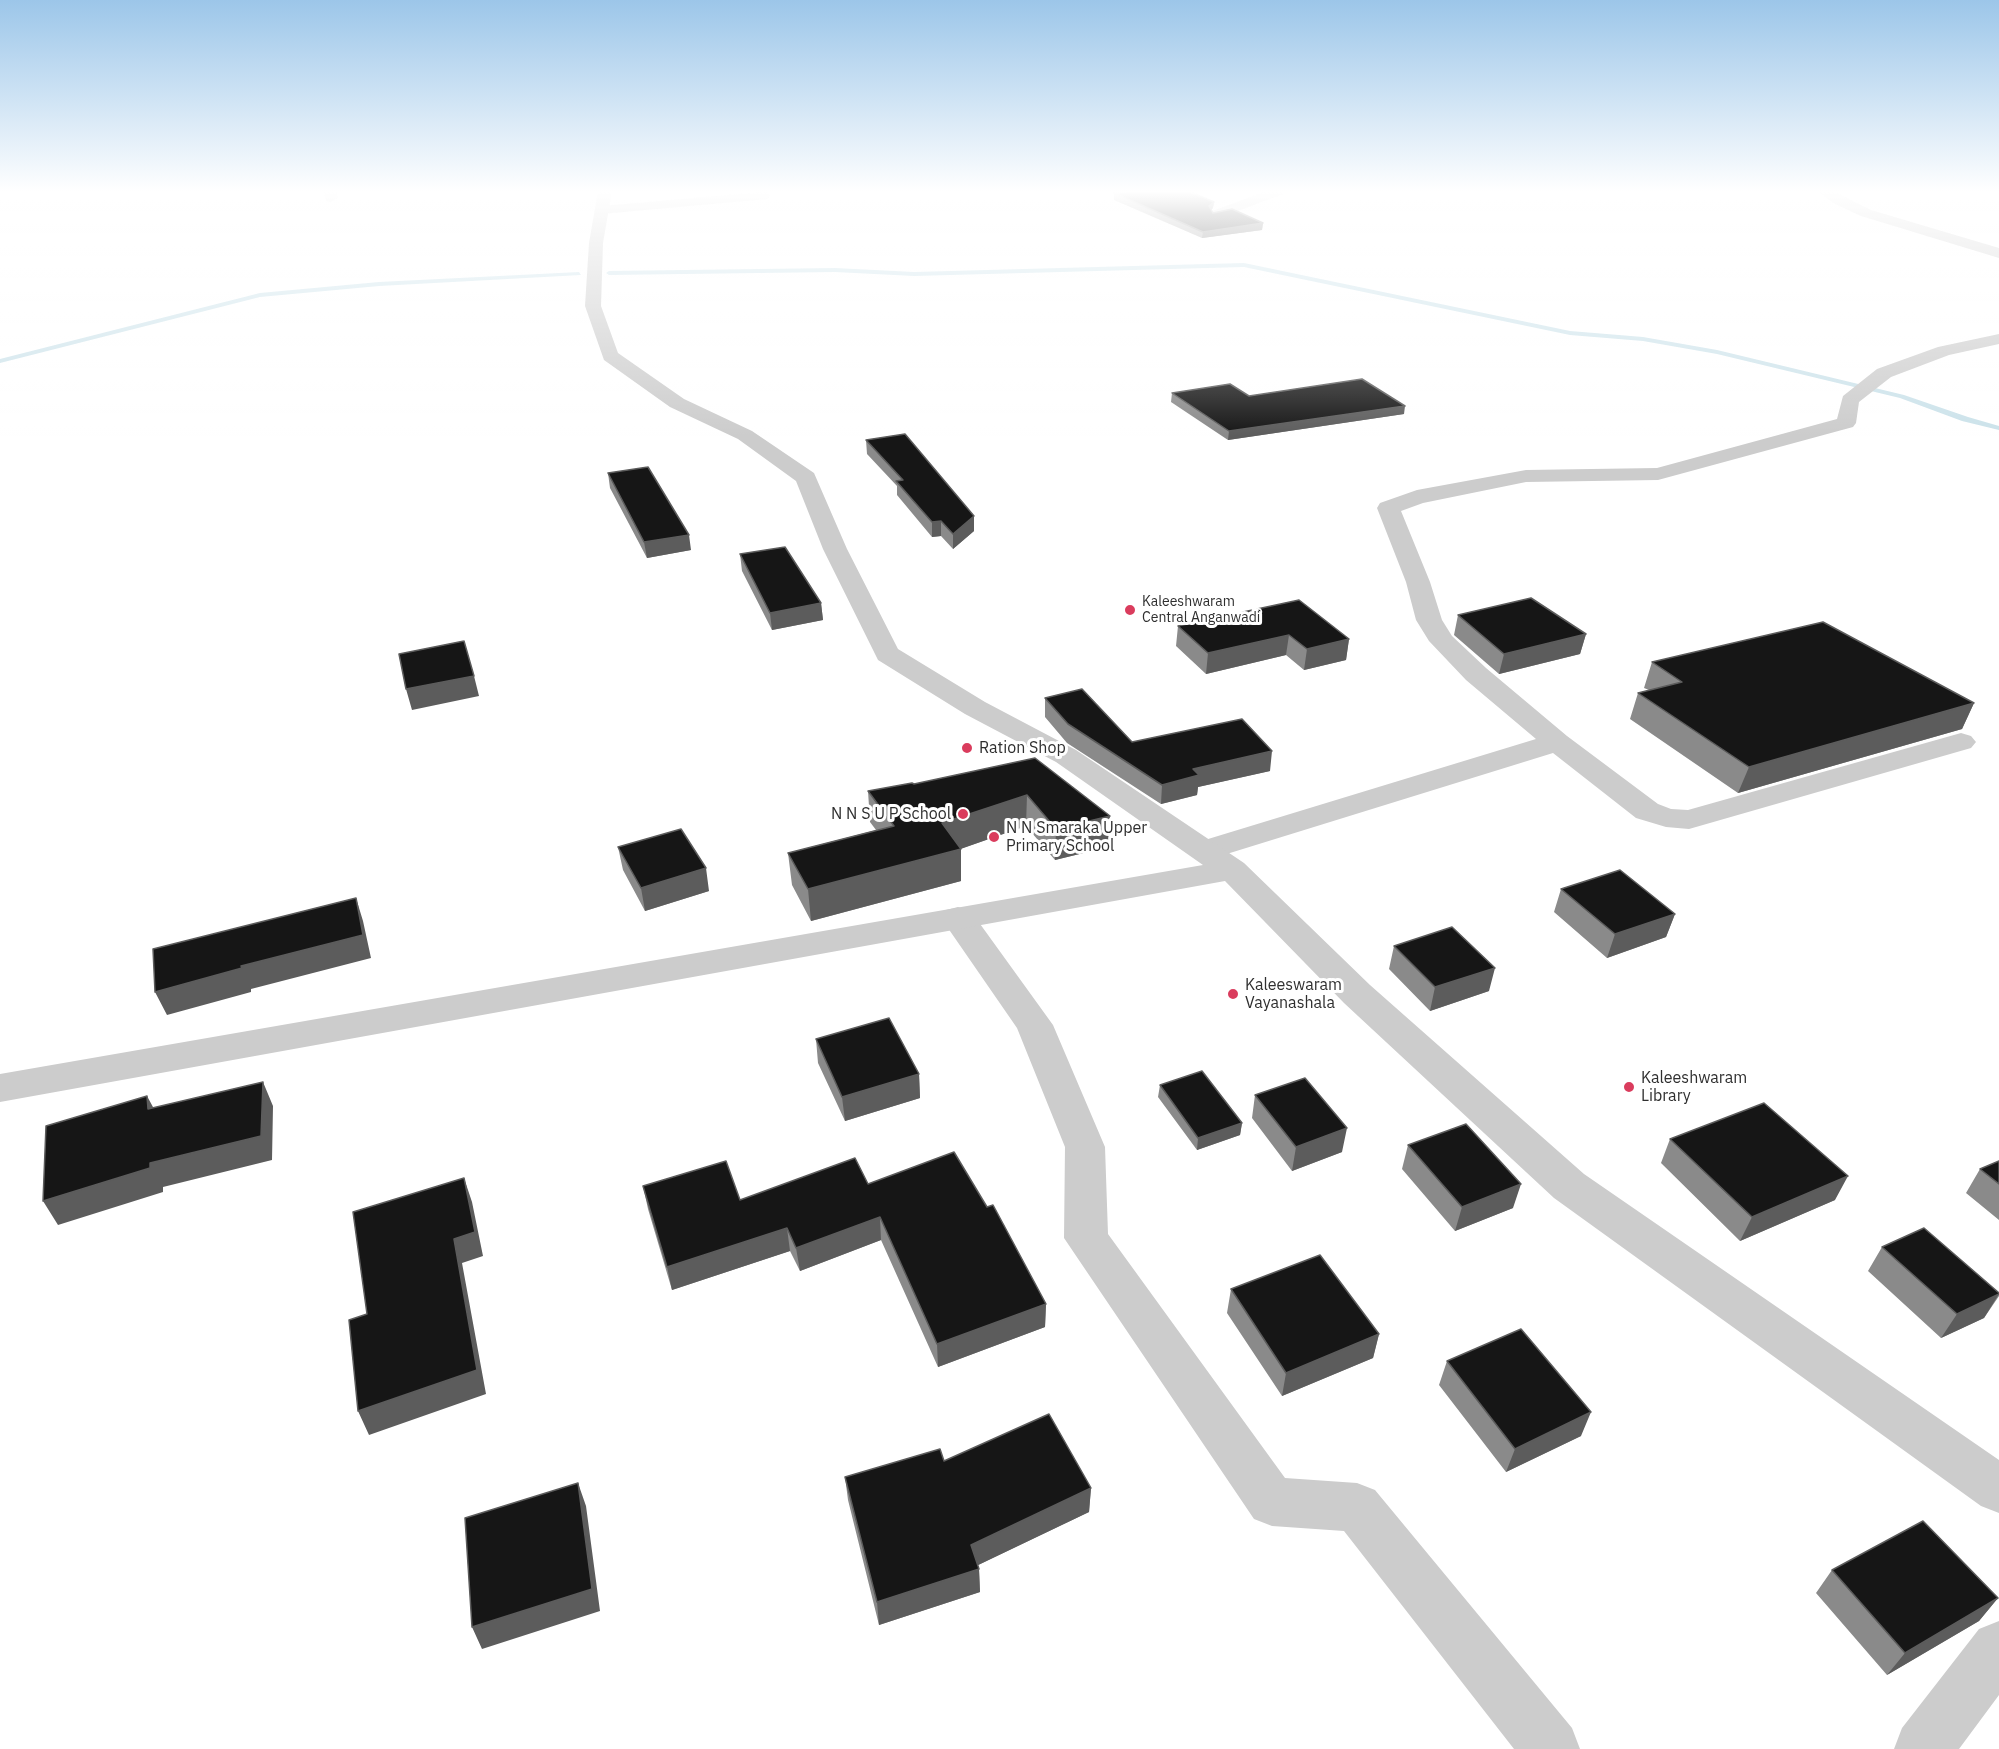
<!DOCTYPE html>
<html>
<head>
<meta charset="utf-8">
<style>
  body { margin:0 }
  canvas { display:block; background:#fff }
</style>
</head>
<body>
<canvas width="1999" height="1749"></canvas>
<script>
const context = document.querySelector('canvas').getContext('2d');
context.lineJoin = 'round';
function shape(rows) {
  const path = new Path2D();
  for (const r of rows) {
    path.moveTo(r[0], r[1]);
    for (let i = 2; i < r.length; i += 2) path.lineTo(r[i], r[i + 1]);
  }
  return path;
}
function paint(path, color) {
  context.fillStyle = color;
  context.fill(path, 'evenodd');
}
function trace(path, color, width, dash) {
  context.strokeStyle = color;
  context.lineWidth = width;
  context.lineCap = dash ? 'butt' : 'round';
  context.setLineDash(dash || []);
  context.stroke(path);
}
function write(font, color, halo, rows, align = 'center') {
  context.font = font + ' "IBM Plex Sans",sans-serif';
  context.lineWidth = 6;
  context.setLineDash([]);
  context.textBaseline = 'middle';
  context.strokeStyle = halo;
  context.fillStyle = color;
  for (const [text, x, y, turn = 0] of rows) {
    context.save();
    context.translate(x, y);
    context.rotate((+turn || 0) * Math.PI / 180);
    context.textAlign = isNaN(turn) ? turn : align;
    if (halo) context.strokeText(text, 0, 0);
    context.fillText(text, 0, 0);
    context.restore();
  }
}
const stream = shape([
  [1244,263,1570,331,1643,337,1717,350,1904,395,1968,417,1999,426,1999,430,1962,421,1900,398,1717,354,1643,341,1570,335,1244,267,914,276,835,272,609,275,606,273,609,271,835,268,914,272,1244,263],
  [579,272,581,275,379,286,260,297,0,363,0,359,260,293,379,282,579,272]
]);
const minor = shape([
  [324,191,336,191,338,198,331,202,326,201,324,191],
  [1267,191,1285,191,1283,194,1222,217,1212,217,1210,214,1212,211,1267,191],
  [1817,191,1833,191,1871,210,1999,248,1999,258,1861,216,1833,203,1817,191],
  [763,192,768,193,770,196,768,199,601,214,594,210,601,206,763,192],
  [1999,334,1999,344,1949,355,1891,377,1859,402,1856,423,1853,427,1658,480,1526,482,1423,503,1401,511,1430,582,1442,620,1452,636,1486,668,1567,736,1658,804,1671,809,1688,810,1961,733,1971,736,1976,742,1971,748,1689,829,1666,827,1636,818,1553,753,1217,857,1206,860,1195,857,1190,850,1195,843,1536,739,1466,680,1429,641,1416,620,1406,582,1377,508,1380,503,1417,490,1526,470,1657,468,1837,419,1843,396,1877,369,1938,347,1999,334],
  [958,907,970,910,1053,1025,1105,1147,1108,1234,1285,1478,1357,1483,1375,1490,1572,1728,1580,1749,1514,1749,1344,1531,1272,1526,1254,1519,1064,1238,1065,1147,1017,1028,941,918,946,910,958,907],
  [1999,1621,1999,1695,1959,1749,1894,1749,1902,1728,1979,1629,1999,1621]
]);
const tertiary = shape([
  [598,191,612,191,603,243,601,306,618,353,684,399,752,431,814,473,847,549,898,649,985,702,1076,750,1244,863,1370,985,1584,1174,1999,1460,1999,1513,1981,1506,1554,1198,1344,1003,1225,881,0,1102,0,1074,1203,865,1056,762,965,714,878,660,823,549,796,481,738,439,670,407,604,360,585,306,589,243,598,191]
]);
const wall = shape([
  [1114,193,1214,202,1213,208,1211,210,1213,213,1263,223,1262,230,1202,238,1114,200],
  [1172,393,1249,396,1404,414,1228,440,1171,402],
  [866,440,974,516,974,531,953,549,941,536,932,537,897,495,897,486,867,454],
  [608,473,691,550,647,558,610,488],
  [740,554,821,603,823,620,772,630,742,571],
  [1458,615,1586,634,1580,654,1499,674,1454,635],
  [1178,626,1349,639,1346,660,1304,670,1286,655,1206,674,1176,646],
  [1652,662,1974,703,1962,729,1738,793,1630,719,1638,693,1649,690,1644,688],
  [1045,698,1132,742,1270,771,1198,787,1197,795,1161,804,1067,743,1045,717],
  [1035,758,1108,847,1055,860,1026,826,960,849,961,881,811,921,792,885,788,853,876,830,870,822,868,791,914,784],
  [618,847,709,891,645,911,623,870],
  [1561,889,1675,914,1666,937,1607,958,1554,912],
  [1394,946,1489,991,1430,1011,1389,969],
  [816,1039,919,1074,920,1098,845,1121,818,1063],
  [1160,1085,1242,1123,1240,1135,1197,1150,1158,1097],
  [1255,1095,1342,1152,1292,1171,1252,1118],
  [1670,1139,1835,1200,1740,1241,1661,1163],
  [1408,1145,1513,1208,1455,1231,1402,1169],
  [1999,1161,1999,1220,1966,1193,1980,1169],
  [868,1184,1046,1304,1045,1327,938,1367,881,1240,800,1271,790,1251,672,1290,648,1209,643,1186,740,1200],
  [1882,1247,1999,1293,1999,1296,1984,1318,1941,1338,1868,1271],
  [1231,1289,1379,1334,1373,1358,1282,1396,1227,1313],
  [1447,1361,1581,1436,1506,1472,1439,1385],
  [944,1461,1091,1488,1089,1512,978,1565,979,1569,980,1592,879,1625,848,1500,845,1477],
  [1832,1570,1998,1598,1979,1621,1887,1675,1816,1593]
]);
const shadedWall = shape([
  [1214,202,1213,208,1208,213,1209,206],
  [1263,223,1262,230,1202,238,1203,232],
  [1405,406,1404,414,1228,440,1229,431],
  [974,516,974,531,953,549,953,534],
  [941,521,941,536,932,537,932,522],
  [689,535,691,550,647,558,644,542],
  [821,603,823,620,772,630,770,613],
  [1586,634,1580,654,1499,674,1504,654],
  [1289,635,1286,655,1206,674,1208,653],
  [1349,639,1346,660,1304,670,1307,649],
  [474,676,479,696,412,710,406,689],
  [1974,703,1962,729,1738,793,1749,767],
  [1272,751,1270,771,1198,787,1197,795,1161,804,1162,785,1193,769],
  [1027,795,1026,826,952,852,961,849,961,881,811,921,808,889,942,823],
  [1110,816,1108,847,1055,860,1056,829],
  [706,868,709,891,645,911,641,888],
  [356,898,363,921,371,958,251,989,251,992,167,1015,155,992],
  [1675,914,1666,937,1607,958,1615,934],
  [1495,968,1489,991,1430,1011,1435,987],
  [919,1074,920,1098,845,1121,842,1097],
  [263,1082,273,1106,272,1160,163,1187,163,1192,58,1225,43,1201,150,1163],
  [147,1096,160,1120,148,1109],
  [1242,1123,1240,1135,1197,1150,1198,1138],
  [1347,1128,1342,1152,1292,1171,1296,1147],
  [1848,1176,1835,1200,1740,1241,1752,1217],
  [464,1178,472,1202,483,1256,462,1263,486,1394,369,1435,358,1411,454,1239],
  [1521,1184,1513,1208,1455,1231,1462,1207],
  [880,1217,881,1240,800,1271,796,1248],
  [787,1228,790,1251,672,1290,667,1267],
  [1999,1294,1984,1318,1941,1338,1957,1314],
  [1046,1304,1045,1327,938,1367,937,1344],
  [1379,1334,1373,1358,1282,1396,1286,1373],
  [1591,1412,1581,1436,1506,1472,1515,1449],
  [578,1483,586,1506,600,1611,482,1649,472,1627],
  [1091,1488,1089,1512,972,1568,971,1545],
  [979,1569,980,1592,879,1625,877,1602],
  [1998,1598,1979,1621,1887,1675,1905,1653]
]);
const building = shape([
  [1136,191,1188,191,1214,202,1209,206,1213,213,1232,209,1263,223,1203,232,1114,193,1136,191],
  [1362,379,1405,406,1229,431,1172,393,1230,384,1249,396,1362,379],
  [905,434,974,516,953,534,941,521,932,522,896,481,903,480,866,440,905,434],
  [648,467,689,535,644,542,608,473,648,467],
  [785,547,821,603,770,613,740,554,785,547],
  [1531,598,1586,634,1504,654,1458,615,1531,598],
  [1299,600,1349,639,1307,649,1289,635,1208,653,1178,626,1299,600],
  [1823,622,1974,703,1749,767,1638,693,1682,682,1652,662,1823,622],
  [464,641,474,676,406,689,399,654,464,641],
  [1082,689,1132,742,1242,719,1272,751,1193,769,1199,775,1162,785,1068,724,1045,698,1082,689],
  [1035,758,1110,816,1056,829,1027,795,942,823,961,849,808,889,788,853,894,826,868,791,912,783,914,784,1035,758],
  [681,829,706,868,641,888,618,847,681,829],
  [1620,870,1675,914,1615,934,1561,889,1620,870],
  [356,898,363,935,241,966,242,968,155,992,153,949,356,898],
  [1452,927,1495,968,1435,987,1394,946,1452,927],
  [889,1018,919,1074,842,1097,816,1039,889,1018],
  [1202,1071,1242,1123,1198,1138,1160,1085,1202,1071],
  [1305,1078,1347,1128,1296,1147,1255,1095,1305,1078],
  [263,1082,261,1136,150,1163,150,1168,43,1201,46,1126,147,1096,148,1109,263,1082],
  [1764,1103,1848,1176,1752,1217,1670,1139,1764,1103],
  [1466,1124,1521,1184,1462,1207,1408,1145,1466,1124],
  [954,1152,987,1207,993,1205,1046,1304,937,1344,880,1217,796,1248,787,1228,667,1267,643,1186,726,1161,740,1200,855,1158,868,1184,954,1152],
  [1999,1161,1999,1184,1980,1169,1999,1161],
  [464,1178,475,1232,454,1239,477,1370,358,1411,349,1320,367,1314,353,1212,464,1178],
  [1924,1228,1999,1293,1999,1294,1957,1314,1882,1247,1924,1228],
  [1320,1255,1379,1334,1286,1373,1231,1289,1320,1255],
  [1521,1329,1591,1412,1515,1449,1447,1361,1521,1329],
  [1049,1414,1091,1488,971,1545,979,1569,877,1602,845,1477,940,1449,944,1461,1049,1414],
  [578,1483,592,1589,472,1627,465,1518,578,1483],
  [1923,1521,1998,1598,1905,1653,1832,1570,1923,1521]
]);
const markers = [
  [1130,610,6,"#da3c5d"],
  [967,748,6,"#da3c5d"],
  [963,814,6,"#da3c5d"],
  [994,837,6,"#da3c5d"],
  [1233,994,6,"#da3c5d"],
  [1629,1087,6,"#da3c5d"]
];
const farPoinames = [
  ["Kaleeshwaram",1142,602],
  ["Central Anganwadi",1142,618]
];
const poiNames = [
  ["Ration Shop",979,748],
  ["N N S U P School",951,814,"right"],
  ["N N Smaraka Upper",1006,828],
  ["Primary School",1006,846],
  ["Kaleeswaram",1245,985],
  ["Vayanashala",1245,1003],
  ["Kaleeshwaram",1641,1078],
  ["Library",1641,1096]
];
paint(stream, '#cbe2ea');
paint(minor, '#ccc');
paint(tertiary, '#ccc');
paint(wall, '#8a8a8a');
paint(shadedWall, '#5c5c5c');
paint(building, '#161616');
trace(building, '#5c5c5c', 1.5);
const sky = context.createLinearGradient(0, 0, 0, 436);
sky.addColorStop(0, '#9cc6e9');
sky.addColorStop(0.44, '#fff');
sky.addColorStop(1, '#ffffff00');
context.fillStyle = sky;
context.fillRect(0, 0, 1999, 436);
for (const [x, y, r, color] of markers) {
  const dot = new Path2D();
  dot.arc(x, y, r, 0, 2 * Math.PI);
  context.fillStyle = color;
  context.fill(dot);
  trace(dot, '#fff', 2);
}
write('14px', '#2f2f2f', '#fff', farPoinames, 'left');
write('16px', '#2f2f2f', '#fff', poiNames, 'left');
</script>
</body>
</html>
